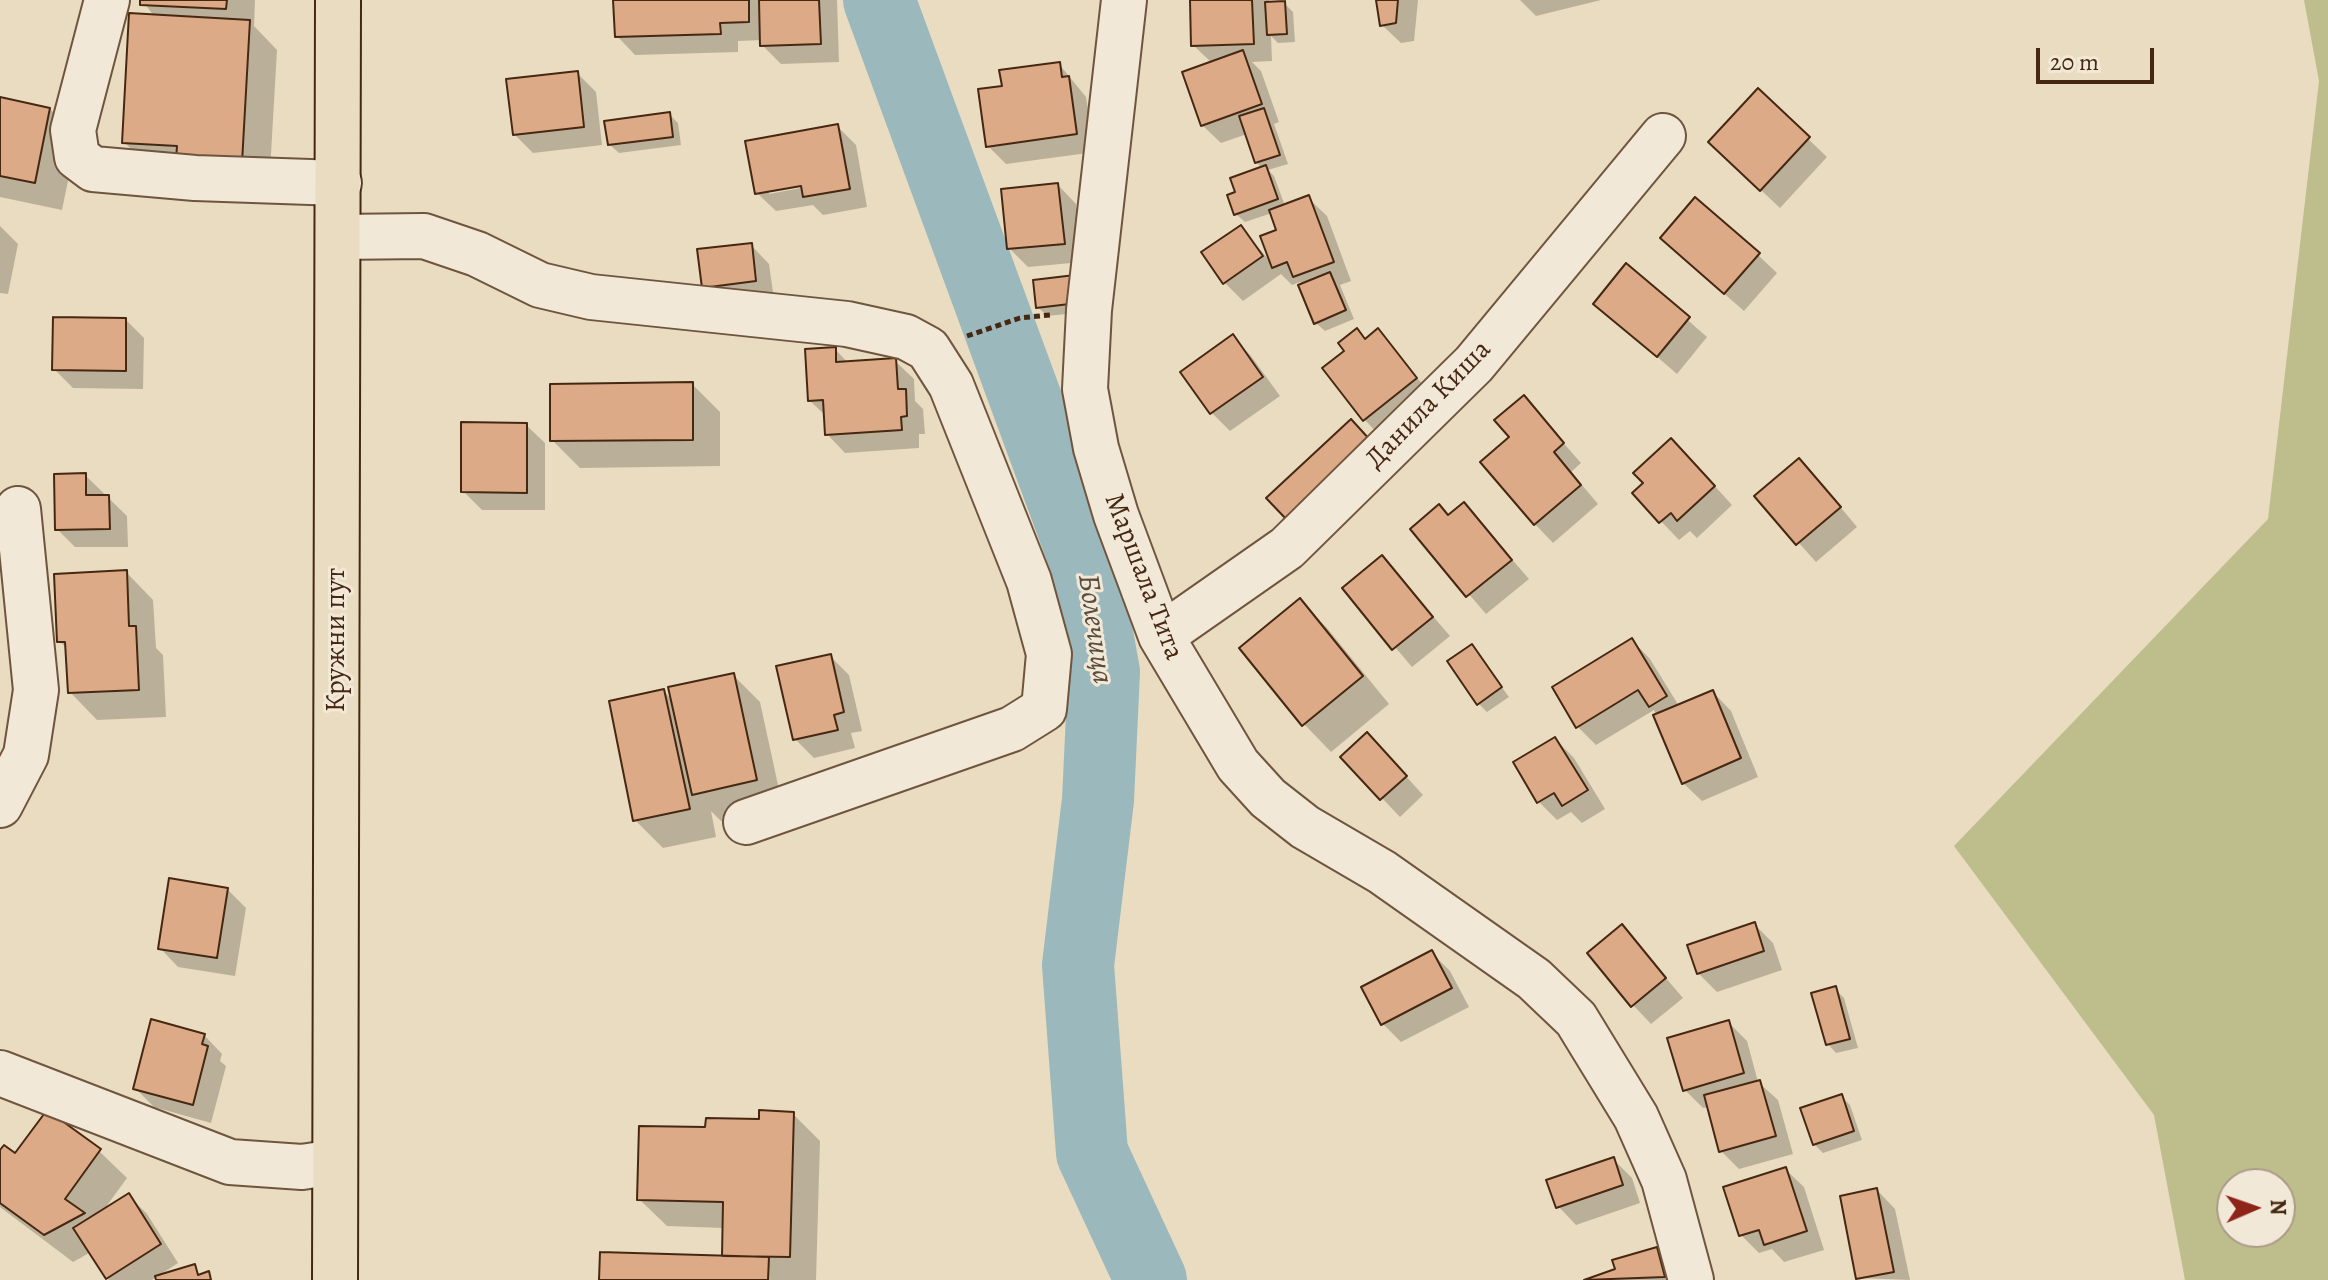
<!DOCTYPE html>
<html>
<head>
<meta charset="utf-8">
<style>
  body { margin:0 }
  #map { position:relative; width:2328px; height:1280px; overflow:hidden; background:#e9dcc1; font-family:Alegreya,serif }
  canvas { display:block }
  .north { position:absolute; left:2216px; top:1168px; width:80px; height:80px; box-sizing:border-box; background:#f1e8d7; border:2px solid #ad9b88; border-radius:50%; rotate:88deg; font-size:22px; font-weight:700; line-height:32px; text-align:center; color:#462812 }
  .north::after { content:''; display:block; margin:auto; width:28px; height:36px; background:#8f2418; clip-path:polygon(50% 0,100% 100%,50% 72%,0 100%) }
  .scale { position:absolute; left:2036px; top:48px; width:118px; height:36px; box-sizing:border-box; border:4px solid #462812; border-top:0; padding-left:10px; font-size:24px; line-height:28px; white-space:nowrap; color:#462812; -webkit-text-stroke:6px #f1e8d7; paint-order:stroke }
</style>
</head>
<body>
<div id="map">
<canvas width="2328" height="1280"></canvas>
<div class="north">N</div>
<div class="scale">20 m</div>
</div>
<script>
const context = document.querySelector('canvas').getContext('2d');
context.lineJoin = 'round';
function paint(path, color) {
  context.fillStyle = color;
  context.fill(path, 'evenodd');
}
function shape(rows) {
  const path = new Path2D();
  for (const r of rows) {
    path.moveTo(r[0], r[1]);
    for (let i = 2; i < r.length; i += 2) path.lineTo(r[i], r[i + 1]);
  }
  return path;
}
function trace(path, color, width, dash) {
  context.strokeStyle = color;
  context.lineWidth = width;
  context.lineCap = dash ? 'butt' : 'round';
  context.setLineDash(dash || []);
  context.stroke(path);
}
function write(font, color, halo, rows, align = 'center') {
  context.font = font + ' Alegreya,serif';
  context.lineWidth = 6;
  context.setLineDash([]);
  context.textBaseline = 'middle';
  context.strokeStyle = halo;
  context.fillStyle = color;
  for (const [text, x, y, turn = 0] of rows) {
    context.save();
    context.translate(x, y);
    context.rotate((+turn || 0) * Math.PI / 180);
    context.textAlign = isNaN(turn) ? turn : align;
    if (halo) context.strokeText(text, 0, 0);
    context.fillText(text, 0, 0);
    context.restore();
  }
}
const green = shape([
  [2304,0,2328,0,2328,1280,2185,1280,2154,1115,1954,846,2268,519,2319,81],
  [2232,1184,2280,1184,2280,1232,2232,1232]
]);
const shadow = shape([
  [142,0,255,0,254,26,277,50,269,189,151,169,124,142,154,16],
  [615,0,837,0,839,62,781,64,762,45,762,40,738,41,738,52,635,55,617,36],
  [1192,0,1269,0,1270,4,1284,3,1293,12,1295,42,1278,43,1271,36,1272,61,1252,62,1261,71,1279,122,1274,124,1288,164,1268,170,1274,176,1285,206,1308,198,1327,216,1351,281,1340,285,1354,319,1325,331,1316,323,1304,285,1300,282,1292,285,1281,274,1243,301,1224,282,1241,227,1269,260,1279,231,1272,213,1245,222,1236,214,1238,193,1262,168,1256,162,1247,134,1221,143,1202,125,1212,63,1193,45],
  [1378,0,1418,0,1414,41,1401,43,1382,25],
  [1520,0,1601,0,1536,16],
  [1059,64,1086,97,1095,152,1006,164,988,146],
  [577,73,596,92,602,145,533,153,514,134],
  [1758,91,1827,157,1780,208,1729,160],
  [0,99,50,109,77,137,62,210,0,197],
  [669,114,678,123,681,145,619,153,610,145],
  [837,126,856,145,867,207,823,215,813,205,776,211,757,193],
  [810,182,811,186,769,194,769,189],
  [1058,185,1076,204,1082,262,1028,267,1009,248],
  [0,226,18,244,8,294,0,293],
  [751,245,769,264,774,299,704,287],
  [1758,255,1777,273,1744,311,1681,256],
  [1626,266,1707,337,1677,374,1596,304],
  [1035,281,1086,312,1047,316,1038,307],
  [126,320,144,338,143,389,73,388,54,369],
  [1378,331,1434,398,1382,438,1364,419,1366,341],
  [1233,337,1251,356,1280,396,1230,431,1212,413,1183,372],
  [835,349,849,364,895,361,914,379,915,401,923,409,925,434,919,434,919,448,845,453,827,434,826,416,810,401],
  [692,384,720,412,720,466,580,468,552,440],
  [1524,398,1581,463,1571,472,1598,504,1553,543,1535,524,1512,437],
  [526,425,545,443,545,510,482,510,463,491],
  [1690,459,1732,505,1697,538,1690,531,1679,540,1635,494],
  [85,475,127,516,128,547,75,547,57,529],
  [1817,479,1857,527,1816,562,1757,496],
  [1464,504,1529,579,1486,614,1413,529,1449,517],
  [1382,557,1450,636,1412,667,1345,588],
  [126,572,153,600,156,648,163,655,166,717,97,720,70,692,68,649,59,641],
  [1299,600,1327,628,1389,704,1331,752,1304,724],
  [1632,640,1650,659,1679,706,1713,692,1731,711,1758,777,1702,801,1683,783,1654,710,1596,745,1578,727],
  [1472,647,1509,697,1487,712,1478,703],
  [830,656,849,675,862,731,851,733,855,748,814,758,795,739],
  [733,675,760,702,783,808,721,821,711,811,716,837,663,848,635,820,664,691,672,700],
  [1555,739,1574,758,1605,809,1582,823,1571,812,1557,820,1539,802],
  [1385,753,1423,795,1400,817,1343,757],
  [227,889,246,908,235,976,178,967,160,948],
  [1754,924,1773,943,1782,970,1717,992,1698,973],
  [1622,927,1683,998,1651,1024,1633,1005],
  [1431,952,1450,971,1469,1007,1401,1042,1383,1024],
  [1835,989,1844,998,1858,1048,1836,1053,1828,1044],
  [1728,1022,1747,1041,1758,1082,1778,1100,1793,1154,1739,1169,1721,1151,1709,1107,1703,1108,1685,1090],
  [204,1035,222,1054,220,1061,226,1066,211,1123,154,1107,135,1088],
  [1841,1096,1850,1105,1862,1140,1823,1153,1814,1144],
  [793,1114,820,1141,816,1280,601,1280,724,1258,724,1228,667,1226,639,1199,707,1129],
  [99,1151,127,1178,103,1211,128,1195,147,1214,178,1263,152,1280,109,1280,91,1252,73,1262,0,1207,0,1154,15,1156],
  [1613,1159,1632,1178,1640,1203,1576,1225,1558,1206],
  [1785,1169,1804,1187,1824,1250,1784,1262,1772,1249,1759,1253,1741,1235],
  [1877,1190,1895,1209,1910,1280,1858,1278],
  [1656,1249,1675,1268,1678,1280,1586,1280,1617,1271]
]);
const river = shape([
  [879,0,1083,555,1104,672,1098,800,1078,965,1092,1153,1151,1280]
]);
const building = shape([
  [140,0,227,0,226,9,140,5,140,0],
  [613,0,749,0,749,22,720,23,721,34,615,37,613,0],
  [759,0,819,0,821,44,760,46,759,0],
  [1190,0,1252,0,1254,44,1191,46,1190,0],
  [1376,0,1398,0,1396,23,1380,26,1376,0],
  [1285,1,1287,34,1267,35,1265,2,1285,1],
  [129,13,250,20,242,163,176,159,177,146,122,143,129,13],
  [1243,50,1262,104,1201,126,1182,72,1243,50],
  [1060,62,1062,77,1069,76,1077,134,986,147,978,89,1002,86,999,70,1060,62],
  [578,71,584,127,513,135,506,79,578,71],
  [1758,88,1810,137,1760,191,1708,142,1758,88],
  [0,97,50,108,35,183,0,176,0,97],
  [1264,108,1280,155,1255,163,1239,116,1264,108],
  [670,112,673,137,608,145,604,121,670,112],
  [838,124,850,189,803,197,801,186,755,194,745,141,838,124],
  [1266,165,1278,199,1234,215,1227,195,1235,192,1230,178,1266,165],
  [1058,183,1065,244,1007,249,1001,189,1058,183],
  [1309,195,1334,262,1293,277,1287,262,1272,268,1260,236,1276,230,1269,210,1309,195],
  [1695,197,1760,253,1724,294,1660,238,1695,197],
  [1241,225,1263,256,1223,284,1201,252,1241,225],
  [752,243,756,281,702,288,697,249,752,243],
  [1626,263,1690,317,1657,357,1593,304,1626,263],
  [1330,272,1346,310,1314,324,1298,285,1330,272],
  [1075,275,1078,303,1036,308,1033,280,1075,275],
  [53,317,126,318,126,371,52,370,53,317],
  [1357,328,1365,339,1378,328,1417,378,1363,421,1322,368,1344,351,1338,343,1357,328],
  [1233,334,1263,377,1210,414,1180,372,1233,334],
  [836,347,836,362,896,358,898,389,906,389,907,416,901,417,902,430,825,435,823,400,808,401,805,349,836,347],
  [693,382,693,440,550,441,550,384,693,382],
  [1524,395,1564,443,1554,452,1581,485,1534,525,1480,462,1509,437,1494,420,1524,395],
  [1351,419,1371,441,1287,520,1266,498,1351,419],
  [461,422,527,423,527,493,461,492,461,422],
  [1671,438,1715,486,1677,521,1671,513,1659,523,1632,493,1643,483,1633,473,1671,438],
  [1799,458,1841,507,1796,545,1754,496,1799,458],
  [86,473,86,495,109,495,110,529,55,530,54,474,86,473],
  [1464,502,1512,560,1466,597,1410,529,1439,504,1448,515,1464,502],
  [1382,555,1433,617,1392,650,1342,588,1382,555],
  [127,570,129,626,136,626,139,690,68,693,65,642,57,642,54,574,127,570],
  [1300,598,1363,676,1302,726,1239,648,1300,598],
  [1632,638,1667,696,1649,707,1638,690,1576,728,1552,687,1632,638],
  [1472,644,1502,687,1477,705,1447,661,1472,644],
  [831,654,844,712,834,715,838,730,793,740,776,666,831,654],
  [734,673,757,780,692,795,668,687,734,673],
  [664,689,690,809,633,821,609,701,664,689],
  [1713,690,1741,758,1682,784,1653,715,1713,690],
  [1367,732,1407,776,1380,800,1340,757,1367,732],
  [1555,737,1588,790,1562,806,1554,793,1537,803,1513,762,1555,737],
  [169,878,228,888,217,958,158,949,169,878],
  [1755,922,1764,951,1697,974,1687,945,1755,922],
  [1622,924,1666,978,1631,1007,1587,953,1622,924],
  [1432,950,1452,988,1381,1025,1361,987,1432,950],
  [1836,986,1850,1039,1826,1045,1811,993,1836,986],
  [151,1019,205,1034,202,1044,208,1046,193,1105,133,1089,151,1019],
  [1729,1020,1744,1073,1683,1091,1667,1038,1729,1020],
  [1760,1080,1776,1136,1719,1152,1704,1095,1760,1080],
  [1842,1094,1854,1131,1813,1145,1800,1108,1842,1094],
  [47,1110,101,1149,65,1199,85,1213,44,1235,0,1203,0,1150,4,1145,15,1153,47,1110],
  [759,1110,794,1112,790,1257,722,1256,723,1202,637,1200,639,1126,705,1127,706,1118,759,1119,759,1110],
  [1614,1157,1623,1185,1556,1208,1546,1180,1614,1157],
  [1786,1167,1807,1231,1764,1245,1759,1230,1739,1236,1723,1187,1786,1167],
  [1877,1188,1894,1272,1856,1279,1840,1196,1877,1188],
  [129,1193,161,1244,106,1279,73,1228,129,1193],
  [1657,1247,1665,1277,1584,1280,1615,1269,1612,1260,1657,1247],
  [600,1252,769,1257,768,1280,599,1280,600,1252],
  [195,1264,198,1275,209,1271,211,1280,156,1280,155,1276,195,1264]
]);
const path = shape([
  [967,336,1020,318,1050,315]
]);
const minor = shape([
  [107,0,73,130,77,157,93,169,195,178,339,183],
  [1124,0,1089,310,1085,389,1096,448,1116,515,1161,636,1238,765,1268,798,1305,827,1382,872,1534,979,1576,1019,1636,1117,1664,1180,1691,1280],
  [338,237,424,236,477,254,540,285,591,297,847,324,906,337,928,349,951,385,1029,581,1049,654,1044,709,1012,729,746,822],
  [1161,636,1287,548,1474,364,1663,136],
  [0,805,26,755,36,690,18,509],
  [0,1073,230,1162,302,1167,335,1162]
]);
const major = shape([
  [335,1280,338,0]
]);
const streetNames = [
  ["Данила Киша",1429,405,-46],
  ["Маршала Тита",1143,577,69],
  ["Кружни пут",337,640,-90]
];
const waterNames = [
  ["Болечица",1094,629,82]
];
paint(green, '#bebe8d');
paint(shadow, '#0003');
trace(river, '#9bb9bc', 72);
paint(building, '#ddaa87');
trace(building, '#462812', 2);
trace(minor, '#6f553e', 48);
trace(major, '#462812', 48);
trace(path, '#462812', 5, [6, 4]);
trace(minor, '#f1e8d7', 44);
trace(major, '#e9dcc1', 44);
write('28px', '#462812', '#f1e8d7', streetNames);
write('italic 30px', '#5b4c3c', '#f1e8d7', waterNames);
</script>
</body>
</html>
